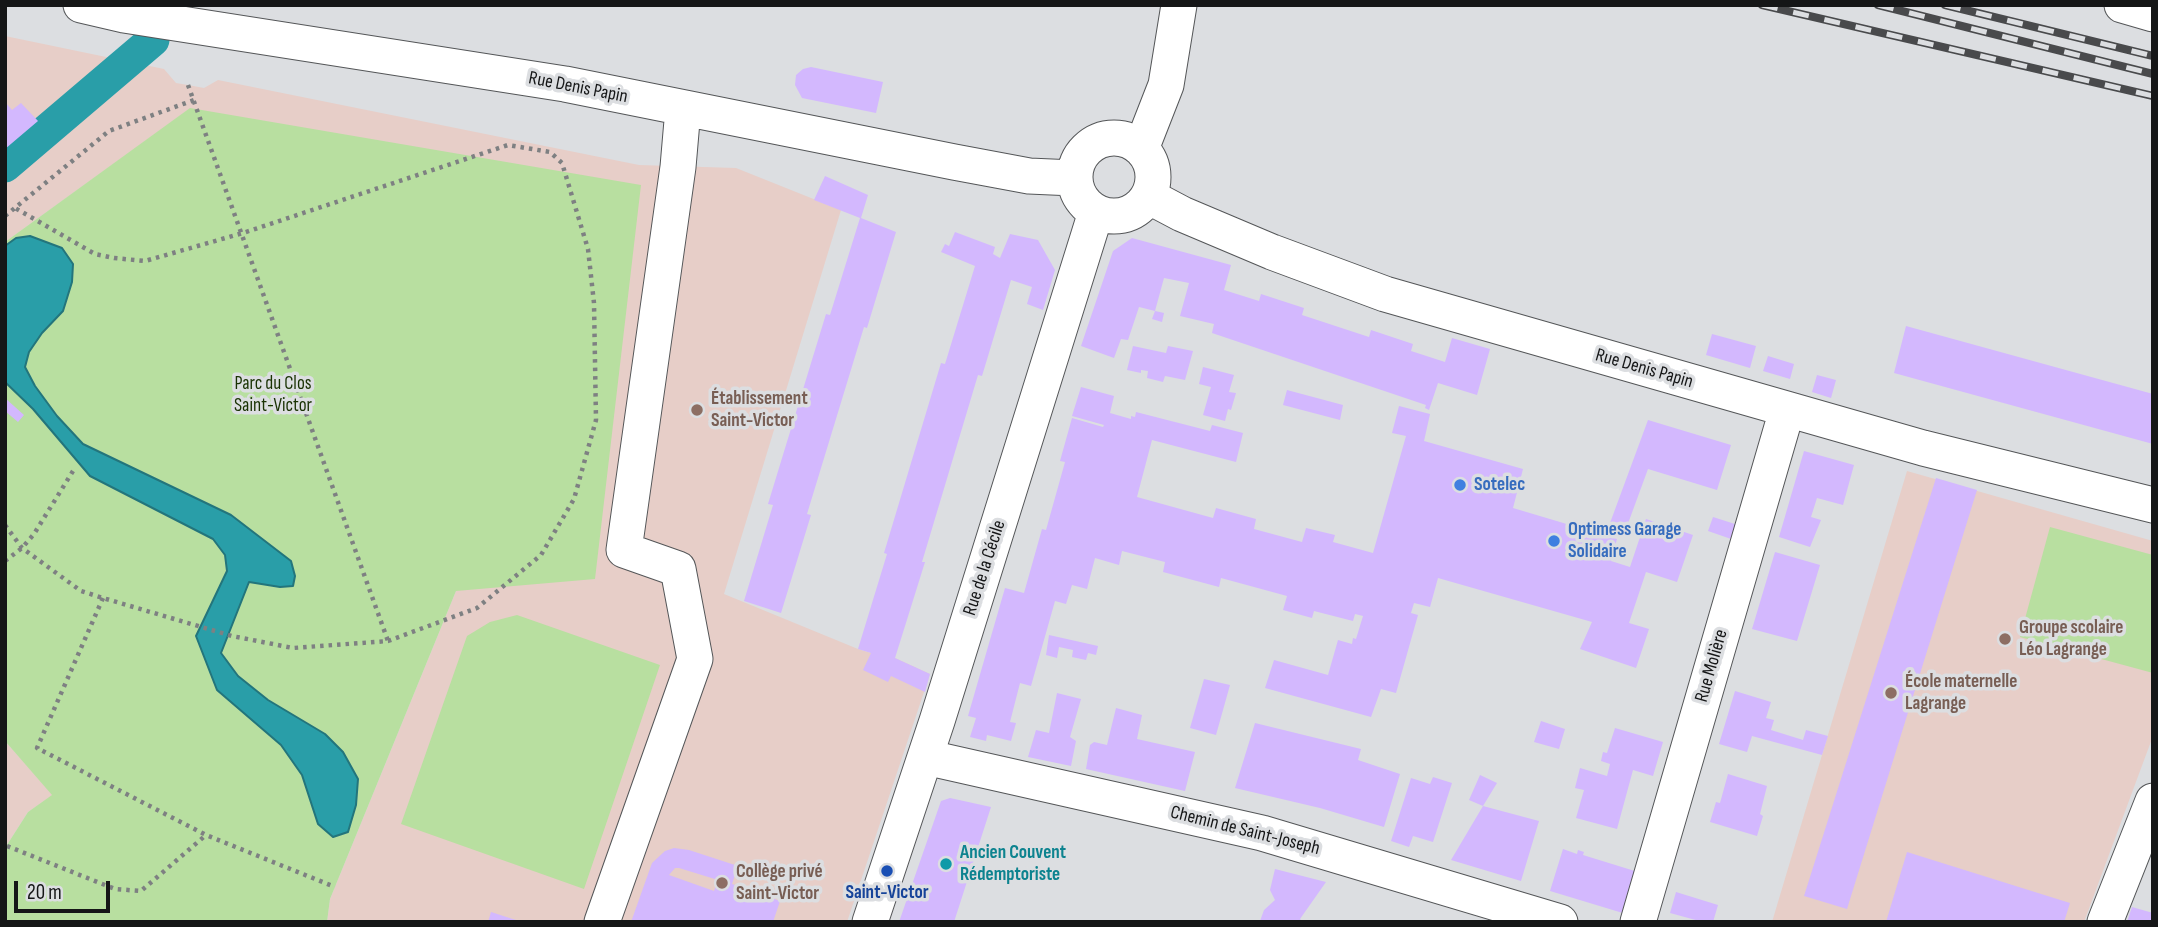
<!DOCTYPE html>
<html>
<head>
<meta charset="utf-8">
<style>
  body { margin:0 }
  #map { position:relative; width:2158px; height:927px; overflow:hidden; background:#dcdee1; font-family:"Sofia Sans Condensed",sans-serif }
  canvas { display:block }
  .frame { position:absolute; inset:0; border:7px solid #151617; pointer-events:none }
  .scale { position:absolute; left:14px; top:881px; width:96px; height:32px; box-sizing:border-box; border:4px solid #151617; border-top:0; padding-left:9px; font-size:21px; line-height:24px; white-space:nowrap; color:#151617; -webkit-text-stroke:5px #dcdee1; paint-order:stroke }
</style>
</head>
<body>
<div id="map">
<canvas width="2158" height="927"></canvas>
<div class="frame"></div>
<div class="scale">20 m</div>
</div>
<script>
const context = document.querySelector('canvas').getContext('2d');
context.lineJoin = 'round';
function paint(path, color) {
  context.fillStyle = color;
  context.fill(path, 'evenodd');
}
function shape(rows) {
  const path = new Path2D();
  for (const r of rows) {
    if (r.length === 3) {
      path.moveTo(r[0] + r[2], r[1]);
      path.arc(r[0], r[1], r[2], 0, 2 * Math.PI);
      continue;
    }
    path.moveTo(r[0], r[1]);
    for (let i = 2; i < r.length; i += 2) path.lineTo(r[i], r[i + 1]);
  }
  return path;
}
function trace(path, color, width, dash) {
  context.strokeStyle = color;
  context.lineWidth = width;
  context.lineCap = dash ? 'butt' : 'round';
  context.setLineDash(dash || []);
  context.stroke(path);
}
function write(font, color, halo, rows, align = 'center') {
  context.font = font + ' "Sofia Sans Condensed",sans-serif';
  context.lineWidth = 7;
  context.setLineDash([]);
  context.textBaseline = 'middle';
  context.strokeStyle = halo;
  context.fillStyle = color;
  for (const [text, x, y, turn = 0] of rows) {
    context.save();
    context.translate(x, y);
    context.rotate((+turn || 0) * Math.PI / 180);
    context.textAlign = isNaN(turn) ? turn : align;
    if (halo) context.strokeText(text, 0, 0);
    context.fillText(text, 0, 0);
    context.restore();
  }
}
const education = shape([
  [5,36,164,69,176,83,188,85,204,88,218,80,639,165,736,168,841,210,724,594,858,649,894,660,895,658,930,674,847,922,327,922,330,899,456,591,190,109,5,242],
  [1907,471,2153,541,2153,736,2084,922,1772,922],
  [5,741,53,795,28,812,5,848]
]);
const green = shape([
  [190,108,641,185,595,579,456,591,330,899,327,922,5,922,5,848,28,812,52,795,5,741,5,242],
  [2050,527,2153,555,2153,673,2020,637],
  [517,615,660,665,584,889,401,824,467,636,490,622]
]);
const water = shape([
  [30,236,62,248,73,264,72,282,63,311,42,333,29,352,25,367,35,386,57,416,83,444,231,515,291,561,295,576,293,586,280,587,249,582,221,653,238,676,268,700,325,734,343,752,358,779,356,805,348,832,333,837,318,824,302,775,281,745,217,690,196,636,227,571,225,555,213,539,90,476,33,409,5,382,5,246,16,238,30,236]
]);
const canal = shape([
  [5,166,153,40]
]);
const building = shape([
  [811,67,883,82,876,113,802,98,795,85,796,75,803,69],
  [5,102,12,110,21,103,38,121,5,149],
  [825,176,868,195,861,218,896,232,867,328,864,327,807,514,811,515,781,613,744,601,773,505,768,504,826,314,830,315,860,218,814,200],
  [955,232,995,247,993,254,1000,258,1010,234,1038,240,1055,270,1043,310,1027,304,1032,287,1011,280,982,376,978,375,922,562,925,562,895,658,930,674,925,692,891,676,888,682,863,670,871,653,858,649,887,554,884,553,941,363,945,364,975,266,941,252,945,244,949,246],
  [1132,238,1231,265,1224,290,1259,301,1261,294,1304,308,1302,315,1369,337,1371,330,1413,344,1411,351,1445,362,1452,338,1490,349,1477,395,1438,383,1429,410,1425,408,1426,405,1212,333,1214,324,1180,316,1189,283,1164,278,1155,311,1139,307,1128,340,1121,339,1114,358,1081,346,1113,251],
  [1155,311,1164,313,1162,322,1152,319],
  [1906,326,2153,394,2153,444,1894,373],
  [1712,334,1756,346,1750,368,1706,355],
  [1133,346,1166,353,1168,346,1193,351,1185,380,1165,376,1163,382,1147,378,1148,371,1141,370,1141,373,1127,370],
  [1768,356,1794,364,1790,379,1763,371],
  [1203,367,1234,375,1229,392,1236,393,1231,410,1228,409,1225,421,1203,415,1211,387,1199,384],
  [1817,375,1836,380,1831,398,1812,392],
  [1081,387,1114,396,1110,413,1131,419,1131,416,1135,417,1136,412,1210,431,1212,425,1243,433,1236,462,1152,440,1137,497,1213,518,1216,508,1256,519,1254,529,1302,542,1306,528,1335,535,1333,542,1373,553,1406,436,1392,433,1399,406,1430,414,1424,441,1523,469,1513,508,1617,539,1611,561,1630,567,1646,519,1693,535,1677,582,1646,572,1629,623,1649,629,1636,668,1580,649,1592,622,1438,578,1430,607,1414,603,1411,613,1418,615,1396,693,1381,689,1371,717,1265,688,1274,660,1328,675,1338,640,1352,644,1353,638,1356,639,1363,616,1355,614,1353,621,1314,611,1312,618,1283,610,1287,596,1221,578,1219,587,1163,572,1165,562,1122,551,1119,565,1095,558,1087,589,1072,585,1066,604,1055,601,1031,686,1020,683,1010,722,1016,723,1011,741,987,735,986,741,970,737,976,718,968,716,1005,588,1024,593,1042,529,1046,530,1065,462,1060,461,1072,418,1103,427,1104,425,1072,416],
  [1287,390,1343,405,1340,420,1283,405],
  [5,398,24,415,18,422,5,411],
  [1648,420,1731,445,1717,490,1648,469,1626,529,1610,523],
  [1804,451,1854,465,1843,505,1817,498,1811,517,1821,520,1810,547,1779,537],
  [1936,478,1977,490,1847,909,1804,896],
  [1713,517,1738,525,1734,540,1708,531],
  [1775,552,1820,565,1797,641,1752,629],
  [1049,635,1098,646,1096,655,1088,653,1086,660,1072,657,1073,650,1059,647,1057,658,1046,655],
  [1204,679,1230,685,1216,735,1190,728],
  [1735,691,1771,702,1766,718,1774,720,1771,730,1803,740,1806,730,1828,736,1822,755,1752,736,1747,752,1719,744],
  [1057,693,1081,699,1070,737,1076,741,1071,766,1028,757,1036,730,1049,733],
  [1116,708,1142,715,1137,739,1195,752,1185,791,1086,769,1090,745,1094,742,1107,745],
  [1541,721,1565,729,1559,749,1534,742],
  [1255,723,1361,749,1358,760,1400,774,1384,827,1320,808,1235,788],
  [1615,728,1663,742,1653,776,1633,770,1617,829,1576,818,1584,790,1575,788,1580,768,1607,776,1610,764,1601,761,1603,752,1607,753],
  [1728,774,1767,786,1760,814,1763,816,1757,836,1710,822,1716,802,1720,803],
  [1480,775,1497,783,1483,806,1539,821,1521,881,1451,860,1483,806,1469,800],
  [1433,777,1452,783,1433,842,1413,836,1409,847,1391,841,1411,778,1430,784],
  [950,798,991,807,954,922,899,922,941,801],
  [674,848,689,850,738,866,732,884,780,901,773,922,631,922,652,863,665,851],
  [675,868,679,868,718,880,714,891,669,875],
  [1563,849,1577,854,1578,850,1584,852,1583,855,1638,872,1626,914,1550,891],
  [1907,852,2070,903,2064,922,1886,922],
  [1275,869,1326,882,1300,919,1303,922,1260,921,1264,910,1275,900,1270,890],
  [1676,892,1718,905,1713,922,1703,922,1670,913],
  [2132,907,2153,913,2153,922,2127,922],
  [491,912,519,921,519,922,488,922]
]);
const path = shape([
  [188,85,388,641],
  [5,216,109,131,194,100],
  [5,525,22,548,81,591,103,598,232,636,293,648,388,641,477,608,541,555,574,499,596,420,594,303,588,249,562,163,550,152,508,145,243,233,145,261,114,258,95,254,15,208],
  [5,561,22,548,34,534,73,471],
  [103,598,37,748,206,835,335,887],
  [7,846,115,889,141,891,206,835]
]);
const minor = shape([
  [81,5,124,15,565,84,954,162,1029,176,1074,178],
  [2122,5,2153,14],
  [1114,177,39],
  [1141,149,1166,85,1179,5],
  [1148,196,1182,214,1272,252,1385,294,1923,448,2153,505],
  [925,757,1262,833,1560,922],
  [602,922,695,659,678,569,624,550,678,167,683,109],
  [870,922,937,721,1096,212],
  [1638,922,1787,410],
  [2105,922,2153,801]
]);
const rail = shape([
  [1762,5,2153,96],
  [1878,5,2153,74],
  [1945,5,2153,56]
]);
const markers = [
  [697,410,7,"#8d6e63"],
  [1460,485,7,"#3f7fe0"],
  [1554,541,7,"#3f7fe0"],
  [2005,639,7,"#8d6e63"],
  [1891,693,7,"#8d6e63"],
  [946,864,7,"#0f9aa8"],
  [887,871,7,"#1a4fb4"],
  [722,883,7,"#8d6e63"]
];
const streetNames = [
  ["Rue Denis Papin",578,88,11],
  ["Rue Denis Papin",1644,369,16],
  ["Rue de la Cécile",985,568,-72],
  ["Rue Molière",1712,666,-74],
  ["Chemin de Saint-Joseph",1245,831,14]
];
const parkNames = [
  ["Parc du Clos",273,384],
  ["Saint-Victor",273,406]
];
const educationNames = [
  ["Établissement",711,399],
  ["Saint-Victor",711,421],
  ["Groupe scolaire",2019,628],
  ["Léo Lagrange",2019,650],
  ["École maternelle",1905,682],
  ["Lagrange",1905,704],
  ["Collège privé",736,872],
  ["Saint-Victor",736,894]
];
const shopNames = [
  ["Sotelec",1474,485],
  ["Optimess Garage",1568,530],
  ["Solidaire",1568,552]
];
const cultureNames = [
  ["Ancien Couvent",960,853],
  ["Rédemptoriste",960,875]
];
const transitNames = [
  ["Saint-Victor",887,893]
];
paint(education, '#e7cec8');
paint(green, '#b8dfa0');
paint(water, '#299ea8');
trace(water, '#23757c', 2);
trace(canal, '#299ea8', 33);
paint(building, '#d3b8fe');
trace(minor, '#545658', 37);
trace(path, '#7e8082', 4.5, [3.5, 5]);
trace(minor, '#fff', 35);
trace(rail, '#494a4c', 8);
trace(rail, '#dcdee1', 5, [16]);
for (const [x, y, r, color] of markers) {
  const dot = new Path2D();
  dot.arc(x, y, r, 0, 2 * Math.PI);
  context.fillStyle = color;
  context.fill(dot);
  trace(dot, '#dcdee1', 2.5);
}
write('19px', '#151617', '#dcdee1', streetNames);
write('19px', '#193203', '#dcdee1', parkNames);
write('bold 19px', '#785e54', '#dcdee1', educationNames, 'left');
write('bold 19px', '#366cbe', '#dcdee1', shopNames, 'left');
write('bold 19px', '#0d838f', '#dcdee1', cultureNames, 'left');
write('bold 19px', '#164399', '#dcdee1', transitNames);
</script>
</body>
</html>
